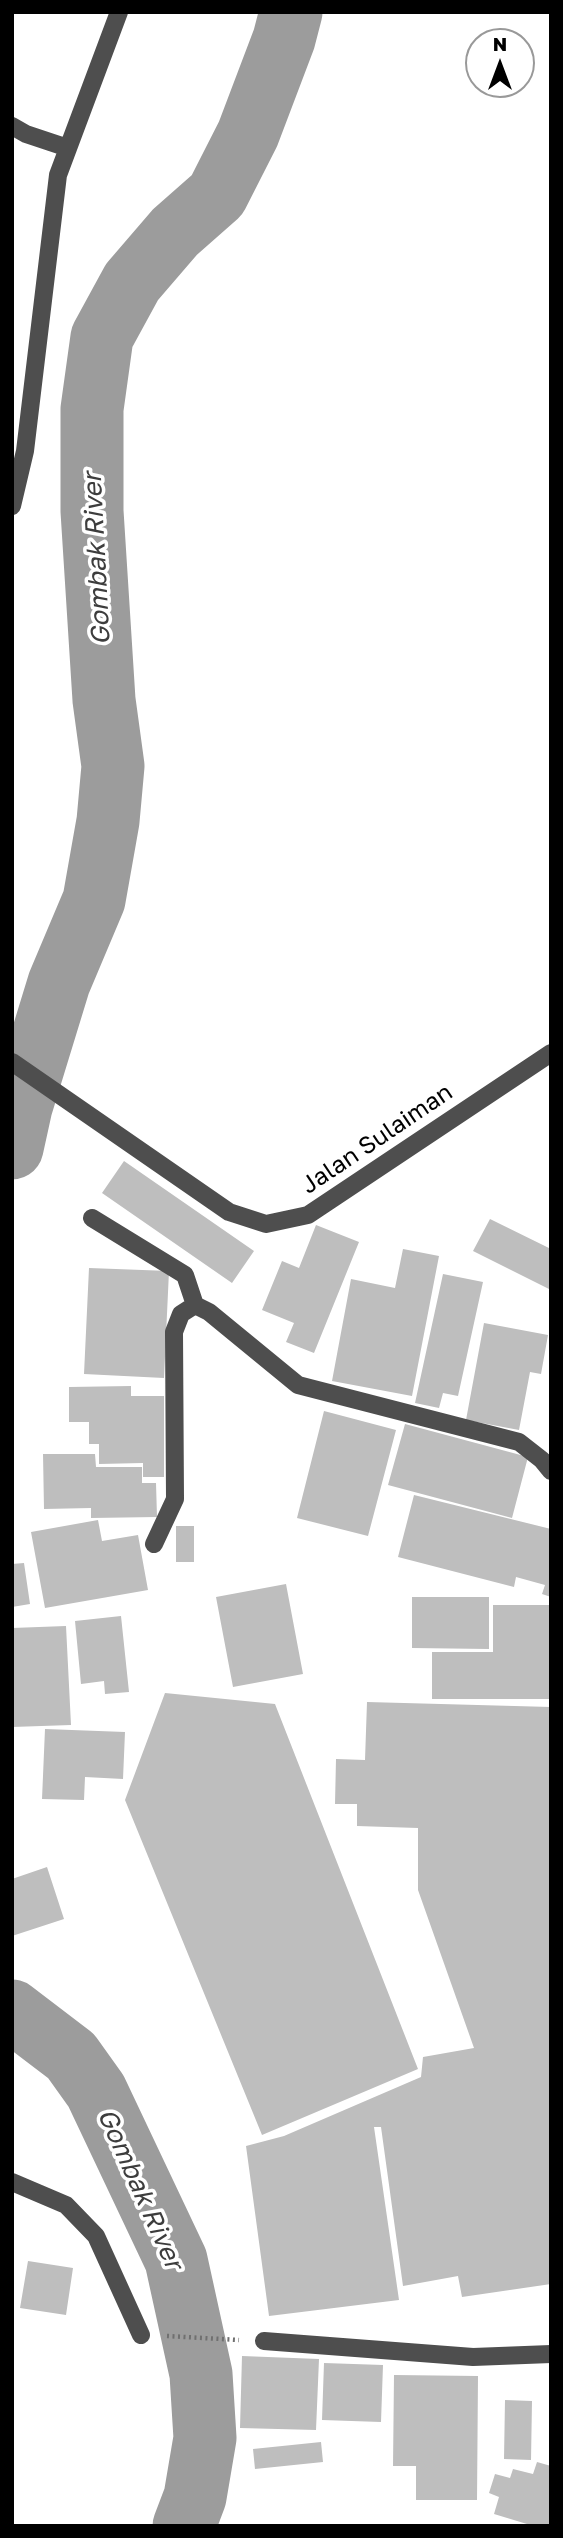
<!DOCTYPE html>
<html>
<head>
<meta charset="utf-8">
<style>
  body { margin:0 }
  #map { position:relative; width:563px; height:2538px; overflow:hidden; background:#fff; font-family:"Golos Text",sans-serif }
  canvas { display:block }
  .frame { position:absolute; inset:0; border:14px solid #000; pointer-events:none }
  .north { position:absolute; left:465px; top:28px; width:70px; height:70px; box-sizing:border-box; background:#fff; border:2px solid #999; border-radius:50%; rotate:0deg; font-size:19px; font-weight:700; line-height:28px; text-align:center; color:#000 }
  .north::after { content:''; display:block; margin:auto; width:24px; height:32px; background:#000; clip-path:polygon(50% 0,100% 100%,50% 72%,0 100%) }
</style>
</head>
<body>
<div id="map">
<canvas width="563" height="2538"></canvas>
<div class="frame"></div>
<div class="north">N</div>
</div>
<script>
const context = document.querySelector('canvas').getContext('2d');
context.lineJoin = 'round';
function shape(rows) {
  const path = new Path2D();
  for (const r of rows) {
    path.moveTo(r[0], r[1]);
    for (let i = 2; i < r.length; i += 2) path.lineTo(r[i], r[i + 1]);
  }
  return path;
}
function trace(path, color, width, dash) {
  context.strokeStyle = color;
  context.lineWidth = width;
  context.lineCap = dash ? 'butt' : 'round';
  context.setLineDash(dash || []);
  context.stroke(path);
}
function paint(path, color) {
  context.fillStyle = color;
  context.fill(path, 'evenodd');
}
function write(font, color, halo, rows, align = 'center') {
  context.font = font + ' "Golos Text",sans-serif';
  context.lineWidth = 7;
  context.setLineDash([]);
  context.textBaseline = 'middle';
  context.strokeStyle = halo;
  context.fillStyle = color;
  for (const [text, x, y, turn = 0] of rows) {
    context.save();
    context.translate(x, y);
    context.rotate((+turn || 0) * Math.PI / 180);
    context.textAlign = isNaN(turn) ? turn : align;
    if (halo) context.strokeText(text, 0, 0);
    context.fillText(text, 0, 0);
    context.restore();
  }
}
const river = shape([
  [12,1148,21,1107,59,983,94,900,108,821,113,766,104,700,92,511,92,409,102,337,132,282,175,232,217,195,248,134,284,39,291,12],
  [12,2011,71,2056,96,2091,176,2260,201,2374,205,2438,195,2497,184,2526]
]);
const building = shape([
  [124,1161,254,1251,232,1283,102,1193],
  [490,1219,551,1249,551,1290,473,1251],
  [316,1225,359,1242,314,1353,286,1342,294,1323,262,1310,282,1261,299,1268],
  [403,1249,439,1256,412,1396,332,1381,351,1279,395,1288],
  [89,1268,169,1271,164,1378,84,1374],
  [443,1274,483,1282,458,1396,443,1393,439,1408,415,1403],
  [484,1323,548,1335,541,1374,530,1372,519,1430,466,1420],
  [131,1386,131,1396,164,1396,164,1477,143,1477,143,1463,99,1464,99,1444,89,1444,89,1422,69,1422,69,1387],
  [324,1411,396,1430,368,1536,297,1518],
  [405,1424,528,1457,512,1518,388,1485],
  [43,1454,95,1454,96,1467,142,1467,142,1483,156,1483,157,1517,91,1518,91,1508,44,1509],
  [414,1495,551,1529,551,1597,542,1594,545,1585,516,1577,514,1587,398,1557],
  [98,1520,102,1541,138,1535,148,1590,45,1608,31,1532],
  [176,1526,194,1526,194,1562,176,1562],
  [24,1563,30,1604,12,1607,12,1564],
  [286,1584,303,1674,233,1687,216,1597],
  [412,1597,489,1597,489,1649,412,1648],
  [493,1605,551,1605,551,1699,432,1699,432,1652,493,1652],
  [121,1616,129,1692,105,1694,104,1681,81,1684,75,1621],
  [66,1626,71,1725,12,1727,12,1628],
  [165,1693,275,1704,418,2069,262,2135,125,1800],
  [367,1702,551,1707,551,2284,462,2297,458,2276,403,2286,381,2127,374,2127,399,2300,269,2316,246,2146,284,2136,421,2077,423,2057,474,2048,418,1890,418,1828,357,1826,357,1804,335,1804,336,1759,365,1760],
  [45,1729,125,1732,123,1779,85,1777,84,1800,42,1799],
  [47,1867,64,1919,12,1936,12,1879],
  [28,2261,73,2268,66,2315,20,2308],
  [242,2356,319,2359,316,2430,240,2428],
  [324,2363,383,2365,381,2422,322,2420],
  [394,2375,478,2376,477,2500,416,2500,416,2466,393,2466],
  [505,2400,532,2401,531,2460,504,2459],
  [321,2442,323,2462,255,2469,253,2449],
  [537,2462,551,2466,551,2526,526,2526,527,2524,494,2514,499,2497,489,2493,495,2474,510,2478,513,2469,533,2474]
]);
const path = shape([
  [167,2336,239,2340]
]);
const minor = shape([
  [12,126,26,134,68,148],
  [12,506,25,451,58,175,119,12],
  [12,1062,229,1212,266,1224,308,1215,551,1053],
  [92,1218,185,1275,195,1305],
  [154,1544,175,1499,174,1332,181,1314,195,1305,209,1312,298,1385,519,1442,542,1460,551,1471],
  [12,2182,66,2205,96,2236,141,2335],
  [264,2341,473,2357,551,2354]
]);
const streetNames = [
  ["Jalan Sulaiman",377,1139,-34]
];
const waterNames = [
  ["Gombak River",97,559,-93],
  ["Gombak River",140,2189,66]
];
trace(river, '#9c9c9c', 63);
paint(building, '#bebebe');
trace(path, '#707070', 4.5, [2, 3.5]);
trace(minor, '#4e4e4e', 18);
write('24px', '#000', '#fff', streetNames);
write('italic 26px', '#3d3d3d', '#fff', waterNames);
</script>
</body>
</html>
